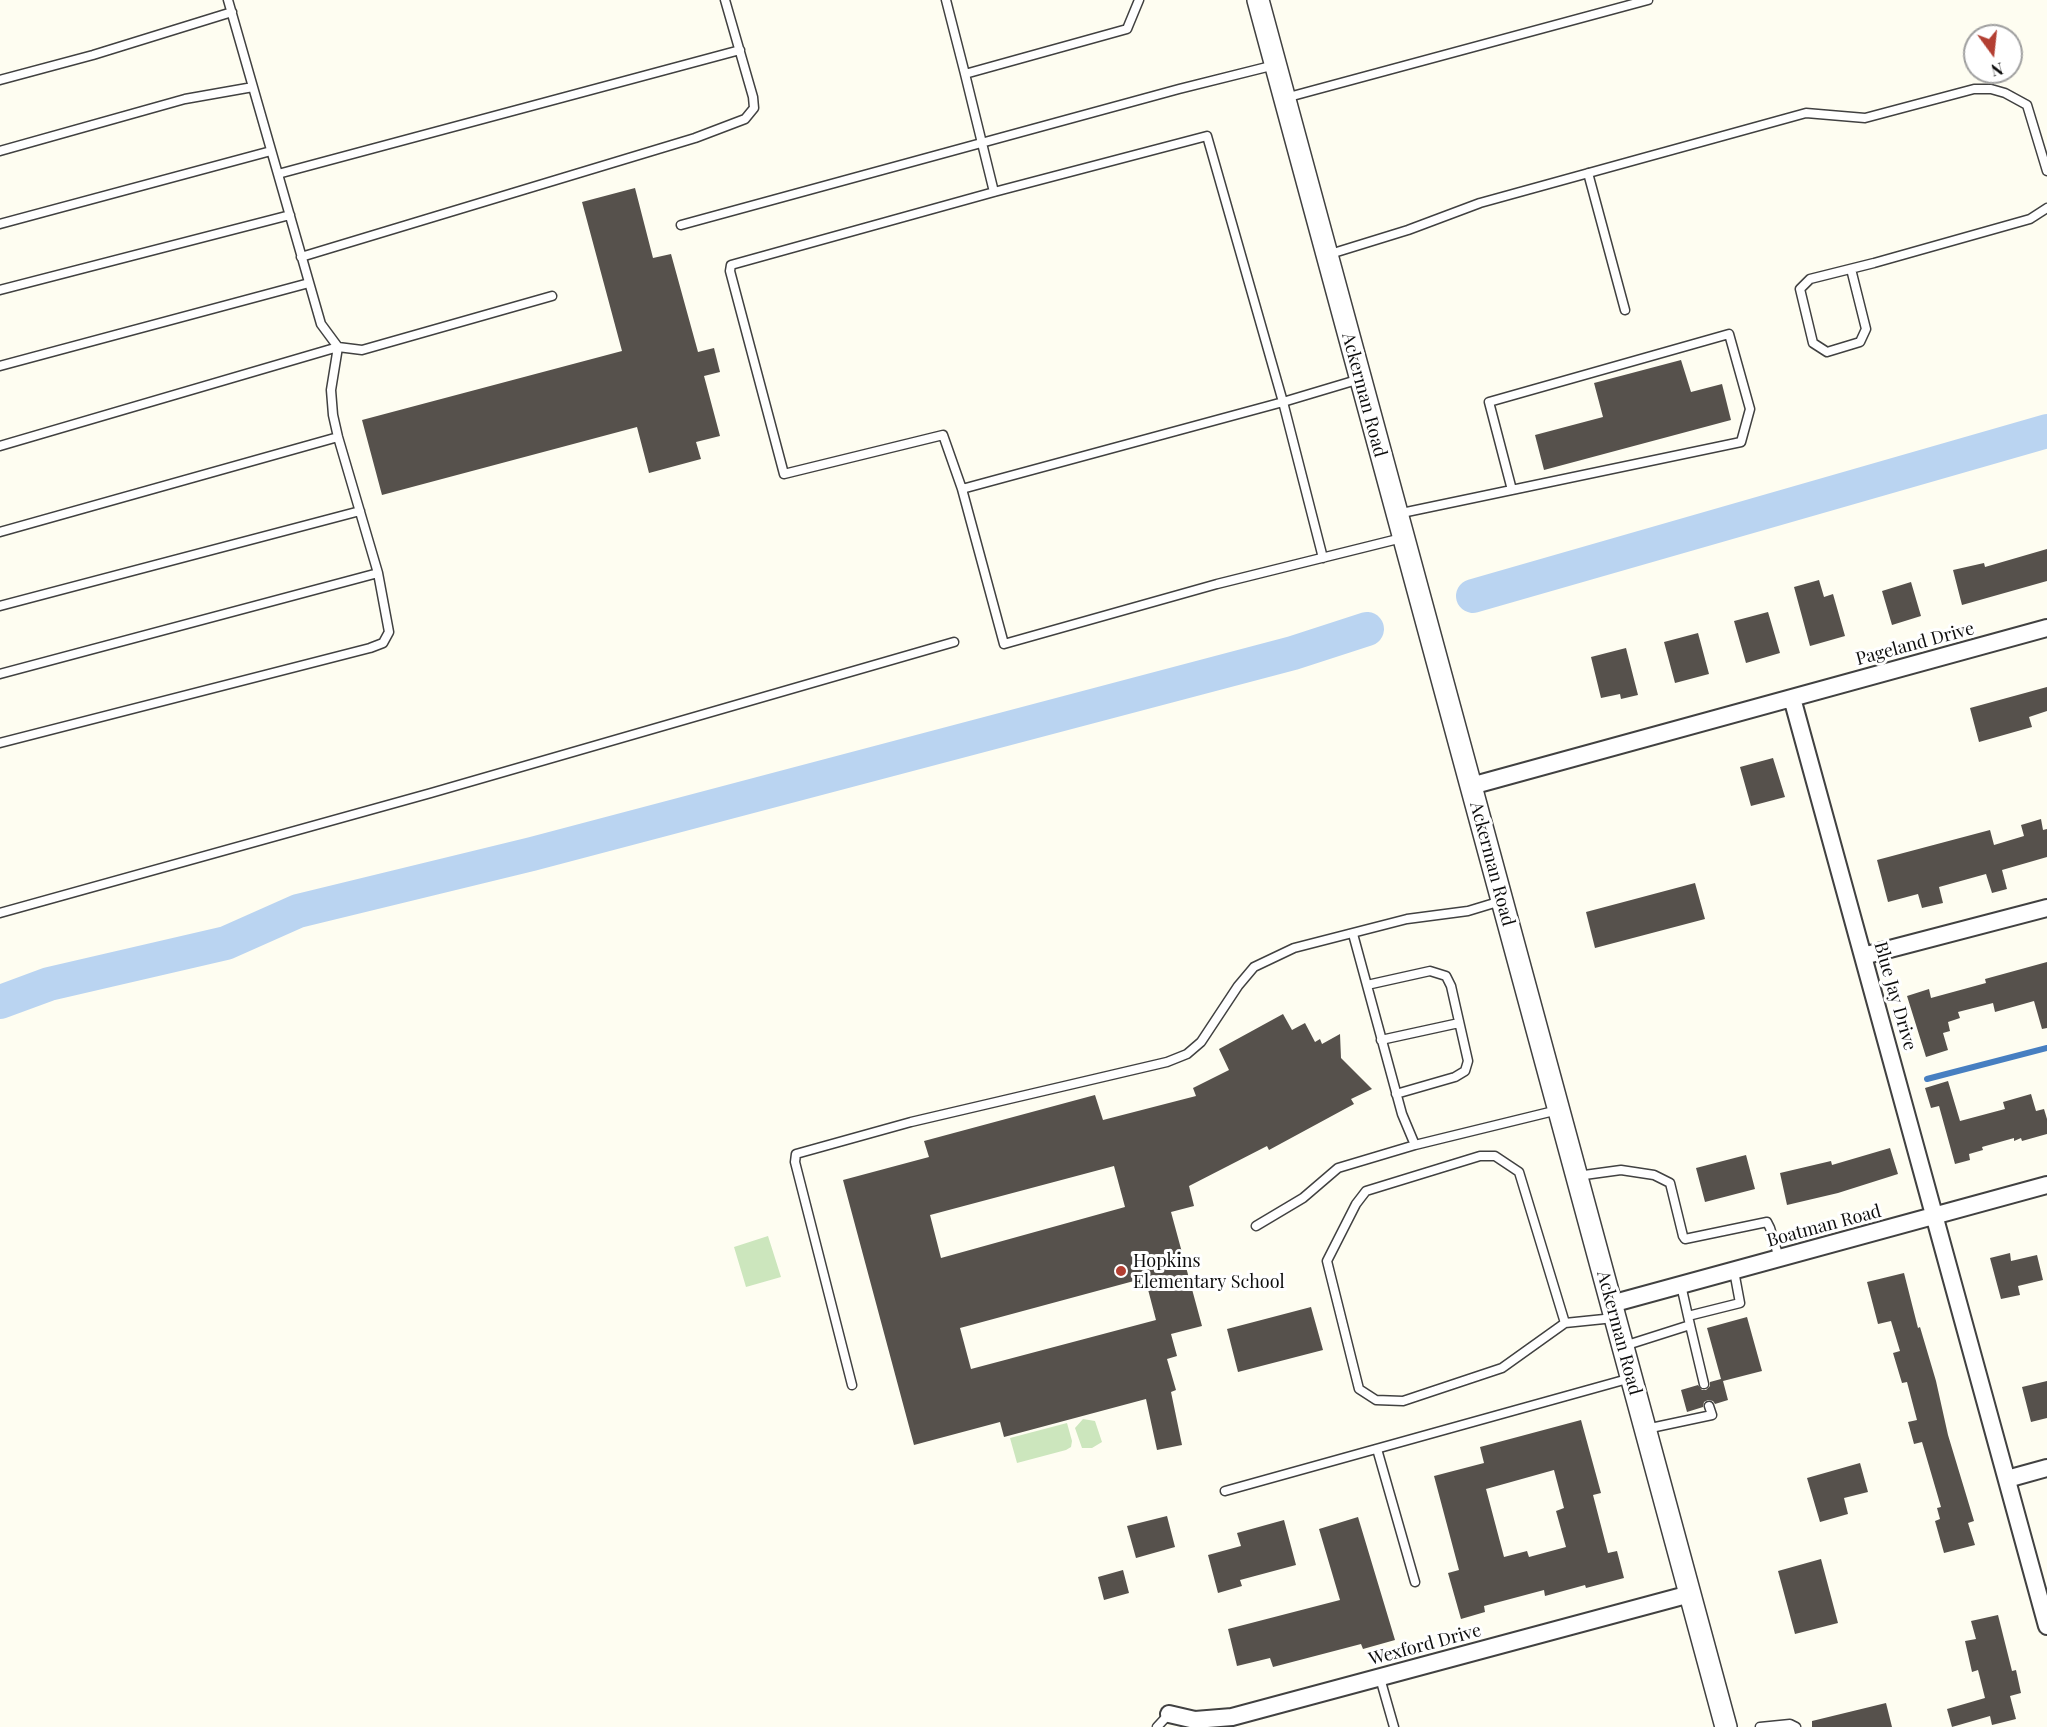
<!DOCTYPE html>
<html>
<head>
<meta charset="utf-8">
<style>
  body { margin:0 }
  #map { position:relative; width:2047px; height:1727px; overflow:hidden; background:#fefdf1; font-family:"Playfair Display",serif }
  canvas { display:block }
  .north { position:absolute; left:1963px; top:24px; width:60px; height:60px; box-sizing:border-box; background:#fff; border:2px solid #9f9f9f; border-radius:50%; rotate:165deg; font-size:16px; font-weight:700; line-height:24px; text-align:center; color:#0e0e0e }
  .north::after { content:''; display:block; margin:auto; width:21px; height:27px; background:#b33f32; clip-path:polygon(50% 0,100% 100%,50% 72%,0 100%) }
</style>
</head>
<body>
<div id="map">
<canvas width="2047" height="1727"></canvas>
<div class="north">N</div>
</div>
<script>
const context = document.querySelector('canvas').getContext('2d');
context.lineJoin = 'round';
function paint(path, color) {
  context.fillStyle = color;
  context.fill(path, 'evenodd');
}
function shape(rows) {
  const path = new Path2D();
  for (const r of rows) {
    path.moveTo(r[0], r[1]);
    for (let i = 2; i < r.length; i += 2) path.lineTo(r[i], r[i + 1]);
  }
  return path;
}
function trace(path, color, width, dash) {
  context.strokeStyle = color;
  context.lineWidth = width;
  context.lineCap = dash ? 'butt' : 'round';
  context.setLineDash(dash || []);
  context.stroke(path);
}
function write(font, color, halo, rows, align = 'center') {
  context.font = font + ' "Playfair Display",serif';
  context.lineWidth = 6;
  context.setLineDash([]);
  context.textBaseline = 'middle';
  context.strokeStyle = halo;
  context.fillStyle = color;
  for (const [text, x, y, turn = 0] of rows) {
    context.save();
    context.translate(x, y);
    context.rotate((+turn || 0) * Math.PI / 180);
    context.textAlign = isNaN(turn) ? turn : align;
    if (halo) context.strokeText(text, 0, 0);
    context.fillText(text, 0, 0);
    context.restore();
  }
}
const green = shape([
  [768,1236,781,1277,746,1287,734,1247],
  [1083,1419,1095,1421,1102,1442,1092,1448,1082,1448,1075,1428],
  [1067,1423,1072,1441,1071,1447,1066,1450,1017,1463,1010,1438]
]);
const stream = shape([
  [1927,1079,2047,1048]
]);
const river = shape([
  [1473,596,2047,431],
  [0,1002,49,984,226,943,298,911,532,854,1293,653,1367,629]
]);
const building = shape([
  [635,188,653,258,671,254,698,352,714,348,720,372,704,376,720,436,696,442,701,459,649,473,637,427,382,495,362,420,622,351,582,202],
  [1681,360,1691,392,1722,384,1731,420,1544,470,1535,435,1603,417,1594,383],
  [2047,549,2047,581,1962,605,1953,570,1984,563,1985,567],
  [1819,580,1824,597,1833,594,1845,636,1810,646,1794,587],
  [1911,582,1921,616,1892,625,1882,591],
  [1768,612,1780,653,1746,663,1734,621],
  [1698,633,1709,674,1675,683,1664,642],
  [1626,648,1638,695,1621,699,1620,694,1601,698,1591,657],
  [2047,687,2047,711,2029,717,2032,727,1979,742,1970,708],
  [1773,758,1785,797,1751,806,1740,767],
  [2041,819,2043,830,2047,829,2047,857,2002,870,2007,889,1992,893,1986,874,1939,887,1943,903,1922,908,1918,894,1888,902,1877,860,1990,830,1994,845,2024,836,2021,825],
  [1695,883,1705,919,1595,948,1586,912],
  [2047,962,2047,1028,2042,1029,2034,1001,1995,1012,1993,1003,1958,1012,1960,1018,1948,1022,1950,1031,1943,1033,1948,1050,1926,1057,1907,996,1929,989,1931,998,1986,983,1985,979],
  [1283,1014,1292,1030,1305,1023,1315,1042,1320,1039,1322,1044,1340,1034,1341,1058,1372,1089,1351,1099,1354,1104,1269,1150,1267,1146,1189,1186,1194,1206,1171,1212,1202,1326,1171,1334,1177,1356,1167,1359,1176,1390,1171,1392,1182,1445,1157,1450,1146,1399,1004,1437,1000,1422,914,1445,843,1180,929,1157,924,1141,1095,1095,1103,1120,1196,1096,1193,1088,1229,1070,1219,1049],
  [1114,1166,1125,1207,941,1258,930,1215],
  [1145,1278,1156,1320,971,1369,960,1328],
  [1948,1081,1960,1121,2005,1109,2003,1102,2031,1094,2036,1111,2044,1109,2047,1119,2047,1134,2022,1141,2021,1138,2014,1141,2014,1138,1982,1147,1983,1150,1969,1154,1970,1160,1955,1164,1939,1106,1931,1108,1925,1088],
  [1890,1148,1898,1174,1838,1193,1787,1205,1780,1173,1831,1161,1832,1165],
  [1746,1155,1755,1189,1705,1202,1696,1168],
  [2010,1253,2011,1261,2037,1255,2043,1280,2018,1286,2020,1295,2001,1299,1990,1258],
  [1904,1273,1918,1328,1920,1327,1936,1381,1948,1435,1974,1521,1968,1523,1975,1545,1944,1553,1935,1521,1940,1519,1937,1508,1941,1507,1922,1442,1914,1444,1908,1422,1917,1420,1907,1382,1902,1383,1893,1353,1900,1351,1891,1321,1878,1324,1867,1282],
  [1311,1307,1323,1350,1238,1372,1227,1329],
  [1747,1317,1762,1371,1723,1381,1728,1400,1715,1404,1713,1401,1708,1400,1704,1402,1703,1407,1687,1412,1681,1390,1698,1385,1702,1390,1706,1390,1710,1386,1710,1382,1721,1379,1707,1328],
  [2047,1381,2047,1418,2031,1422,2022,1387],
  [1581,1420,1601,1493,1593,1495,1608,1553,1617,1551,1624,1578,1586,1588,1585,1585,1545,1596,1544,1590,1484,1606,1485,1612,1461,1619,1448,1573,1459,1570,1434,1476,1484,1463,1480,1447],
  [1554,1470,1564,1508,1556,1511,1566,1547,1529,1557,1527,1551,1504,1557,1486,1489],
  [1860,1463,1868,1492,1844,1498,1848,1514,1820,1522,1807,1478],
  [1167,1516,1175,1547,1136,1558,1127,1526],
  [1358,1517,1395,1640,1363,1649,1361,1644,1273,1667,1270,1658,1237,1666,1228,1629,1340,1600,1319,1529],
  [1284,1520,1296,1565,1240,1580,1242,1586,1218,1593,1208,1555,1241,1546,1237,1533],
  [1821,1559,1838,1623,1795,1634,1778,1571],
  [1123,1570,1129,1593,1104,1600,1098,1577],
  [1998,1615,2012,1671,2016,1670,2021,1693,2010,1696,2016,1719,1992,1725,1990,1716,1952,1727,1947,1709,1985,1698,1978,1670,1972,1672,1965,1641,1976,1639,1971,1621],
  [1886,1703,1892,1727,1812,1727,1812,1721]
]);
const service = shape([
  [228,0,321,324,338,347,362,350,552,296],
  [946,0,965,74],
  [1139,0,1127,29,965,74,994,192,731,265,730,271,784,474,943,435,962,489,1004,644,1217,584,1402,538],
  [0,80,93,55,232,12],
  [1285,98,1648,0],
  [0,151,185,99,253,87],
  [1588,173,1625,310],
  [278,174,740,50],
  [0,224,271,151],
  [681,225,1179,89,1275,65],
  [1327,255,1408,230,1480,203,1806,113,1865,118,1974,89,1991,89,2005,93,2027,105,2047,171],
  [301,257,695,138,745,119,754,108,753,97,725,0],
  [1851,269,1866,329,1860,342,1827,352,1813,343,1800,289,1810,279,1874,263,2030,219,2047,208],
  [0,290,290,215],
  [0,366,309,283],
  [0,446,338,347,331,390,333,415,338,437,378,573,389,632,383,643,370,648,0,743],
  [962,489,1283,402,1207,136,994,192],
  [1397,514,1741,442,1750,409,1729,334,1489,402,1512,490],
  [0,532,338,437],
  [1323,558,1283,402,1360,379],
  [0,606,360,511],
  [0,674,378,573],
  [0,913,431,793,954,642],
  [1353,934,1402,1114,1415,1145],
  [1367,985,1430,971,1446,976,1451,986,1468,1061,1465,1071,1455,1077,1396,1094],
  [1381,1040,1459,1023],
  [1577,1176,1621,1170,1654,1175,1670,1183,1683,1236,1685,1239,1767,1222,1770,1228,1779,1258],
  [1256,1226,1303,1198,1338,1168,1415,1145,1558,1110],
  [1688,1316,1740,1303,1734,1271],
  [1565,1323,1519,1172,1495,1156,1480,1156,1366,1191,1356,1204,1327,1261,1359,1389,1376,1400,1403,1401,1502,1368,1565,1323,1614,1318],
  [1690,1325,1704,1384],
  [1624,1346,1690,1325,1681,1285],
  [852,1385,795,1162,796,1154,911,1122,1167,1062,1187,1054,1201,1042,1238,986,1254,967,1294,948,1407,919,1468,911,1501,901],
  [1646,1429,1712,1415,1709,1406],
  [1377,1449,1415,1582],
  [1225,1491,1631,1378],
  [1380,1678,1394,1727],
  [1157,1727,1169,1714],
  [1760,1727,1790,1724,1796,1727]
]);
const minor = shape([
  [1792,698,2047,1626],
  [1471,786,2047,628],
  [1863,956,2047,908],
  [1611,1304,2047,1185],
  [2007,1479,2047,1468],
  [1169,1714,1195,1720,1232,1717,1690,1594]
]);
const tertiary = shape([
  [1258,0,1726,1727]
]);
const markers = [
  [1121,1271,6,"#b33f32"]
];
const streetNames = [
  ["Ackerman Road",1364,395,75],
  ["Pageland Drive",1915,644,-15],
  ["Ackerman Road",1492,864,75],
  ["Blue Jay Drive",1895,996,74],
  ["Boatman Road",1824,1226,-15],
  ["Ackerman Road",1619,1333,75],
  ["Wexford Drive",1425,1645,-15]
];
const poiNames = [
  ["Hopkins",1133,1261],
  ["Elementary School",1133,1282]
];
paint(green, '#cce6bd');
trace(stream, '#477fc1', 6);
trace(river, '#bad4f1', 34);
paint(building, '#56514c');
trace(service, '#414141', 11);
trace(minor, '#414141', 20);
trace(tertiary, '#414141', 24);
trace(service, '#fff', 8);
trace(minor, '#fff', 16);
trace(tertiary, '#fff', 21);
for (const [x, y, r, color] of markers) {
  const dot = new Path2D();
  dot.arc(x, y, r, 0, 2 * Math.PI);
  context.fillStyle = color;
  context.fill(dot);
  trace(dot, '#fff', 2);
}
write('18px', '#0e0e0e', '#fff', streetNames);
write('18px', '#0e0e0e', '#fff', poiNames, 'left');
</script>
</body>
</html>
